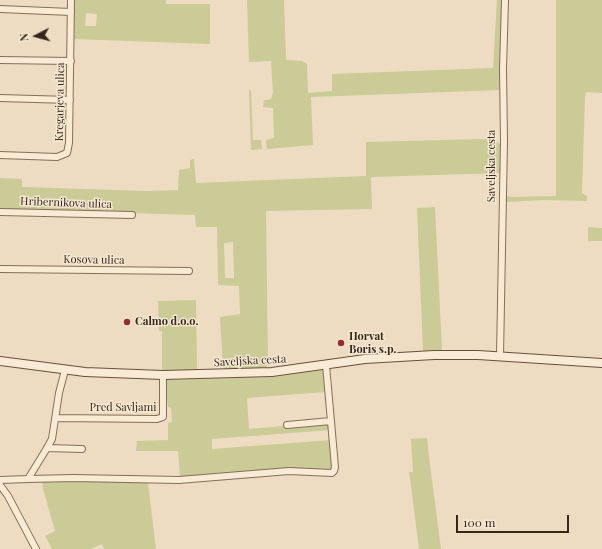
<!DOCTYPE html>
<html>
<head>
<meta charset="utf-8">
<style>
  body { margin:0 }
  #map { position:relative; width:602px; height:549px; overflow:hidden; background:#eddcc1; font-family:"Playfair Display",serif }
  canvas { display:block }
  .north { position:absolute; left:16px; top:16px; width:40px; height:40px; -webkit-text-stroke:3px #f5e7d1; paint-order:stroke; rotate:264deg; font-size:11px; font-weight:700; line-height:16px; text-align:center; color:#36271d }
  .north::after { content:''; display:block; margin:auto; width:14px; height:18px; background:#36271d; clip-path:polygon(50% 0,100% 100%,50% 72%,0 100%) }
  .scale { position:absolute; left:456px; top:515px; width:113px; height:18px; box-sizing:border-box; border:2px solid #36271d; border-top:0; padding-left:5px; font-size:12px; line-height:14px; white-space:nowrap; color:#36271d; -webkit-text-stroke:3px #f5e7d1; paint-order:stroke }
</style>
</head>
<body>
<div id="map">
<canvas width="602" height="549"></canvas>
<div class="north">N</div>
<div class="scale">100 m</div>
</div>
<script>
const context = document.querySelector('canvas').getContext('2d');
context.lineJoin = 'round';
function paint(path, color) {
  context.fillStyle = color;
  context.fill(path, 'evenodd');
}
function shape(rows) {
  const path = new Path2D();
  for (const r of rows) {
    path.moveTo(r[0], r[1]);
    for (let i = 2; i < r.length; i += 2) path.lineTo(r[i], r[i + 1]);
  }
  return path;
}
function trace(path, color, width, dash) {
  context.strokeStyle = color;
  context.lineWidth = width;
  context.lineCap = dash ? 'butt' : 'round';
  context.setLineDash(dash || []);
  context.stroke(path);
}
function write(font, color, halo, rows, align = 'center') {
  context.font = font + ' "Playfair Display",serif';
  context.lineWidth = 3;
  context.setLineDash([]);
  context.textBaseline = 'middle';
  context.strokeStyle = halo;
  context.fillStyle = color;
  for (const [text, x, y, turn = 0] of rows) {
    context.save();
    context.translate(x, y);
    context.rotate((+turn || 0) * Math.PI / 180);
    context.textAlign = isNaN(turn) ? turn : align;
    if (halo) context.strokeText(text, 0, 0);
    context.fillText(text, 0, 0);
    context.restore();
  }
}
const green = shape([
  [74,0,166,0,166,4,210,4,210,44,74,39],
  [86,13,97,14,96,26,85,26],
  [247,0,284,0,286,60,302,61,307,64,308,93,332,91,332,74,493,68,497,0,503,0,500,60,501,90,311,97,313,145,267,149,266,140,274,138,273,108,263,107,264,100,271,99,273,93,271,61,249,62],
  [556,0,602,0,602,93,586,92,585,97,582,193,587,196,587,201,543,200,506,202,505,196,512,197,556,196],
  [249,90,251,90,253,140,261,140,262,149,251,150],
  [480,139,491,139,500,144,501,173,371,177,372,209,266,211,268,363,267,366,264,368,225,370,223,368,220,317,240,314,239,286,218,285,217,227,196,227,195,215,0,209,0,178,22,179,22,187,146,191,178,190,179,170,190,168,190,160,194,159,196,183,366,176,366,142],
  [233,242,234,278,225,278,224,243],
  [435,207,442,350,423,351,417,208],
  [588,227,602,228,602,241,588,241],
  [196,300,197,371,162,371,162,331,159,331,158,301],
  [323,370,326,389,325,392,247,398,249,429,328,422,330,430,212,439,212,449,331,440,334,467,332,471,299,469,180,478,178,451,136,451,137,441,168,440,168,423,172,422,171,408,168,407,165,380,273,377],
  [427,438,429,457,441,549,419,549,410,478,409,472,413,472,411,439],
  [73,480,148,483,156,549,104,549,102,544,91,549,52,549,45,536,55,531,43,489,42,481]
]);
const street = shape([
  [0,9,71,12],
  [0,60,71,61],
  [0,98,70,100],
  [0,155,57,157,67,153,69,143,71,0],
  [0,212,132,215],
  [0,269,189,271],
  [500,356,504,141,503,69,505,0],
  [56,418,157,419,163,417,163,375],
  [287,425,331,421],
  [47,448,82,449],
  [28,479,73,478,179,480,289,471,332,473,334,471,335,467,326,365],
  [0,480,28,479,47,448,52,439,59,393,65,370],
  [0,485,8,496,36,549]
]);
const secondary = shape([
  [0,361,85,372,163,375,272,372,365,359,434,355,478,355,602,363]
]);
const markers = [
  [127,322,4,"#952a35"],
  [341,343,4,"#952a35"]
];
const streetNames = [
  ["Kregarjeva ulica",60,102,-89],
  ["Saveljska cesta",492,166,-90],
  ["Hribernikova ulica",66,203,2],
  ["Kosova ulica",94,260,1],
  ["Saveljska cesta",250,361,-3],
  ["Pred Savljami",123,408]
];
const poiNames = [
  ["Calmo d.o.o.",135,322],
  ["Horvat",349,337],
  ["Boris s.p.",349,350]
];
paint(green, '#cacb96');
trace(street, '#866d59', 8);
trace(secondary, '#684e3c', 10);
trace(street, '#f8ead4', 6);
trace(secondary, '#f8ead4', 8);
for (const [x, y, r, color] of markers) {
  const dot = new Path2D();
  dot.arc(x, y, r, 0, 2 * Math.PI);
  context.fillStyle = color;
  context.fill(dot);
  trace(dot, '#f5e7d1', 1.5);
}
write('11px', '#36271d', '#f5e7d1', streetNames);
write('bold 11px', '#36271d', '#f5e7d1', poiNames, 'left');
</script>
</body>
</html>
